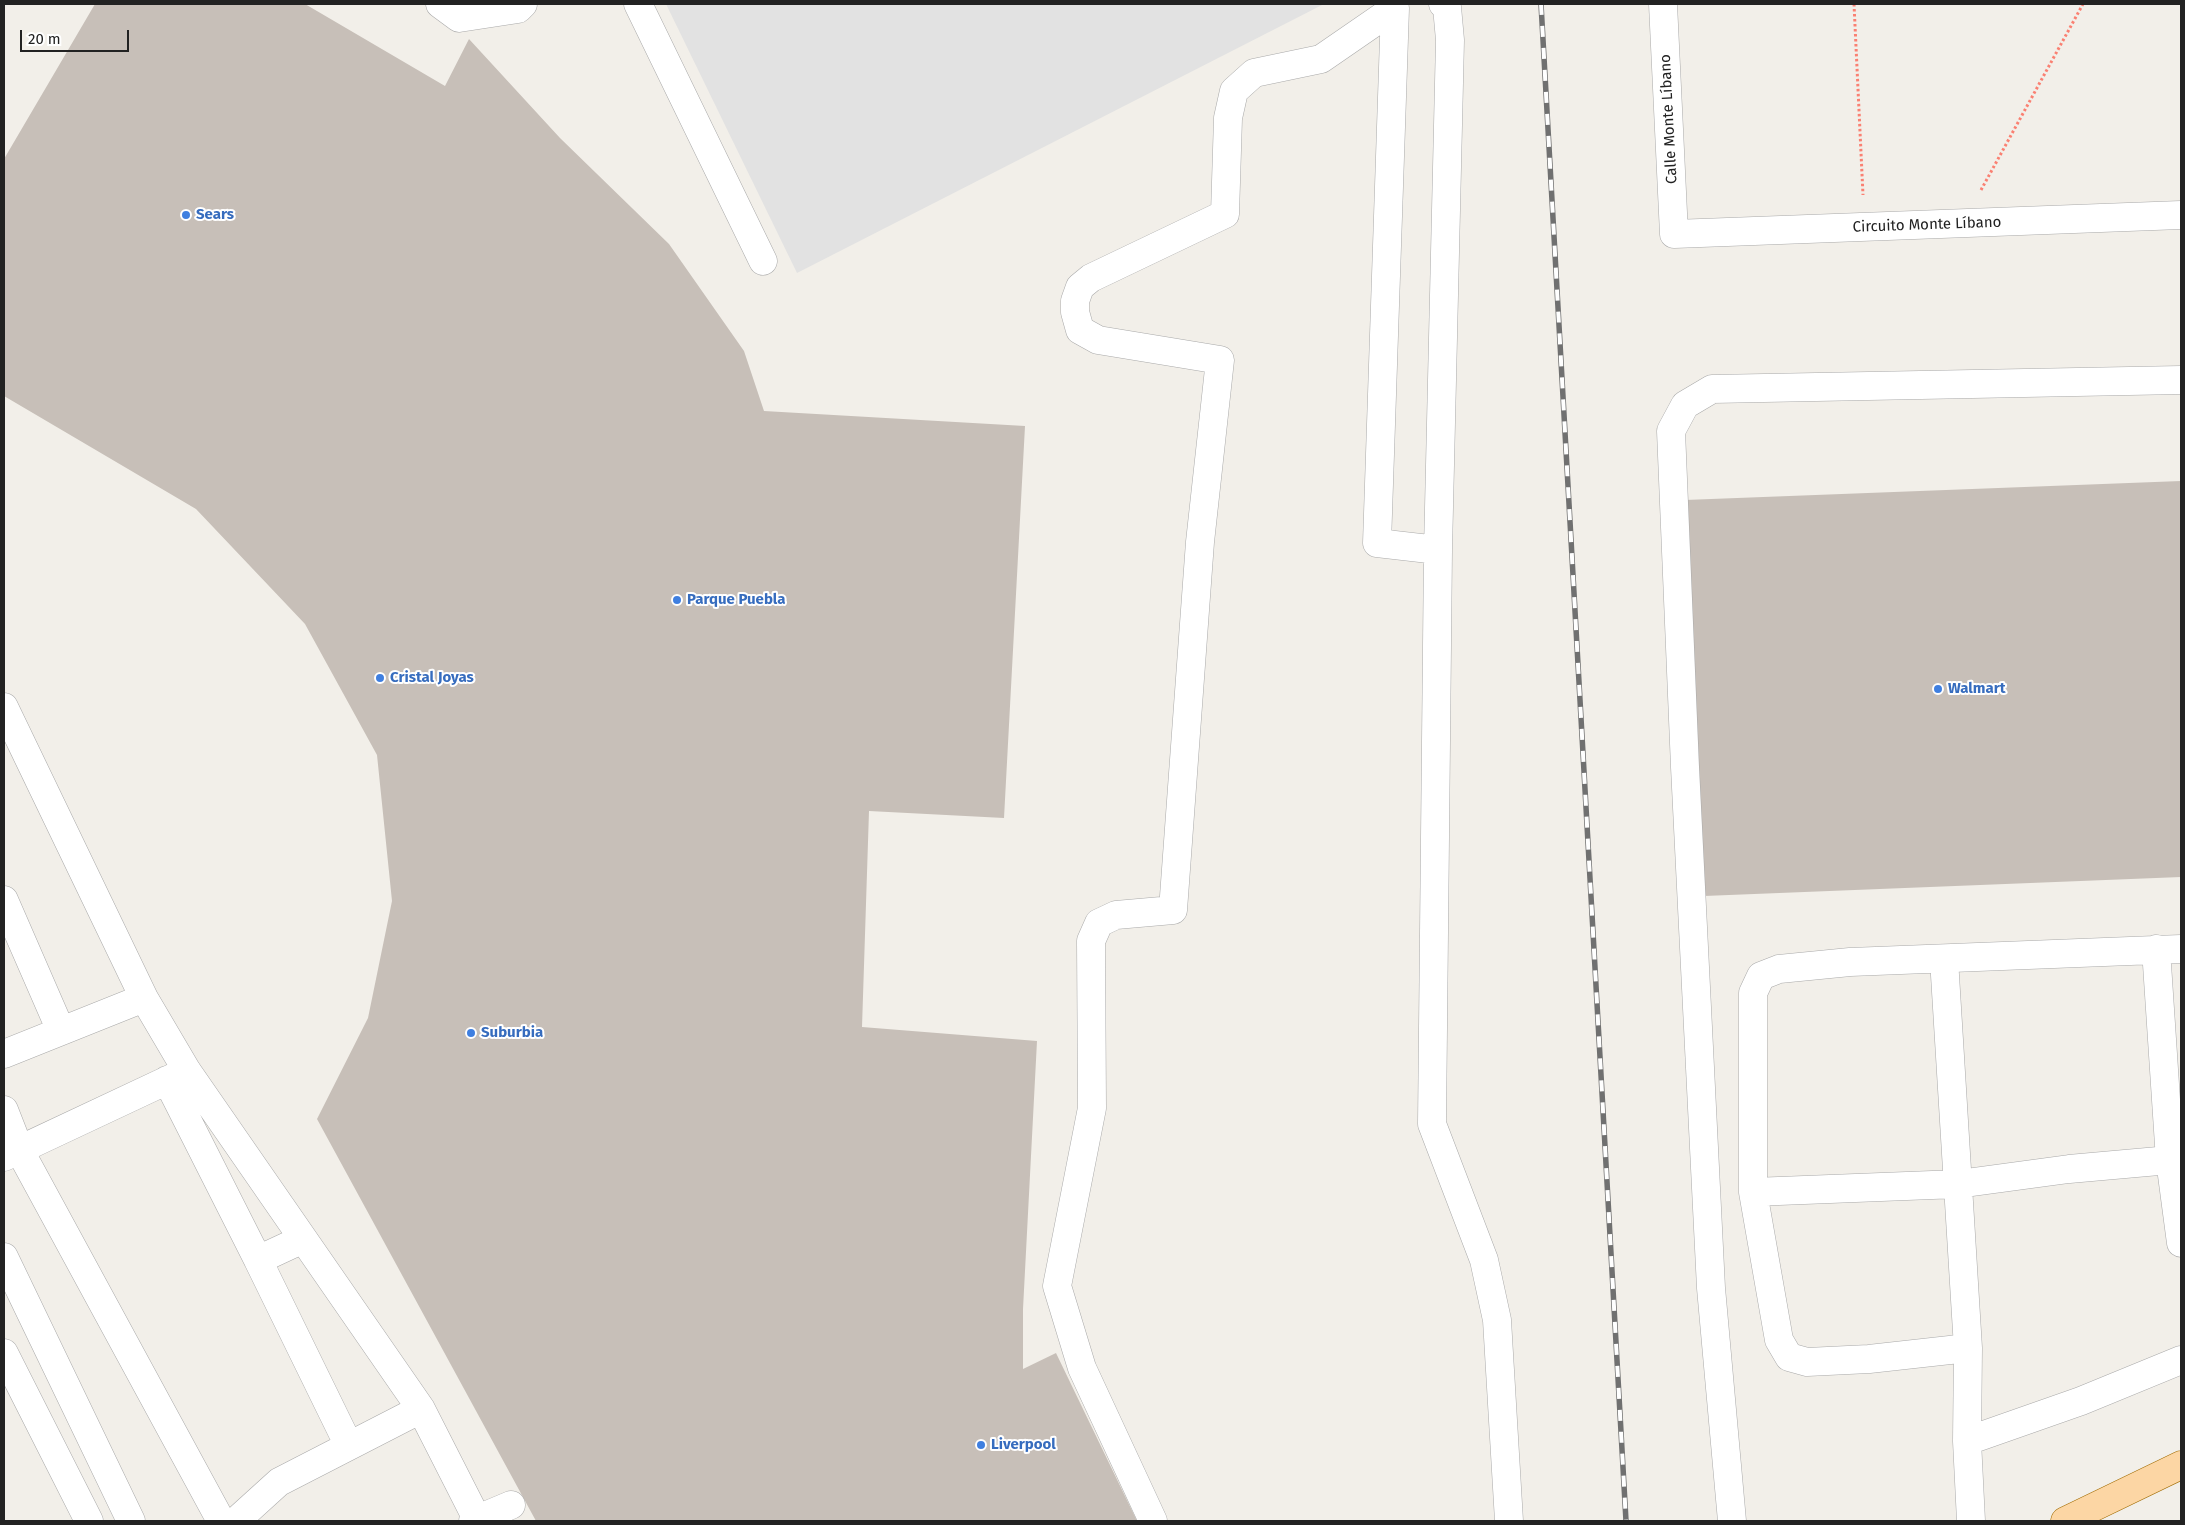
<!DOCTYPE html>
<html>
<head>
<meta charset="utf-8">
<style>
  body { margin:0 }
  #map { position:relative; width:2185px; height:1525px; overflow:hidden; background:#f2efe9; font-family:"Fira Sans",sans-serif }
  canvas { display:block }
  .frame { position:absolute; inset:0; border:5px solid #222; pointer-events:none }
  .scale { position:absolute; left:20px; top:30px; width:109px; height:22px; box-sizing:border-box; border:2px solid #222; border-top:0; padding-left:6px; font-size:15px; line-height:18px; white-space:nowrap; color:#222; -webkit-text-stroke:4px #fff; paint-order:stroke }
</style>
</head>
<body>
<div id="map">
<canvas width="2185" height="1525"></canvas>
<div class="frame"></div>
<div class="scale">20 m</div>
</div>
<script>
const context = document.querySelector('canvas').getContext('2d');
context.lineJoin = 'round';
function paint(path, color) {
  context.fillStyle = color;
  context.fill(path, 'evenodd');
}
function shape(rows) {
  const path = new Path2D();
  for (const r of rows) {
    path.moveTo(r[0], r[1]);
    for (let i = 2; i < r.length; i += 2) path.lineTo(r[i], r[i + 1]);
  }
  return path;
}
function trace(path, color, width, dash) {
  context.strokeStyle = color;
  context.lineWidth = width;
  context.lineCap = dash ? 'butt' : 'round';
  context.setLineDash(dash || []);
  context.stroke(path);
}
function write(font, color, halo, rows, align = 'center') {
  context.font = font + ' "Fira Sans",sans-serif';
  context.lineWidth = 4;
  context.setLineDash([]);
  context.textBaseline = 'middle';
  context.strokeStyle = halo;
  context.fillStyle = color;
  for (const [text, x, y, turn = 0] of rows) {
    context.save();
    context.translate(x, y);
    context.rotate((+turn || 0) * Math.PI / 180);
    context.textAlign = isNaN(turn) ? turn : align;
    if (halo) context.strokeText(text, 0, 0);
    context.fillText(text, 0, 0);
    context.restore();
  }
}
const parking = shape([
  [666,4,1324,4,797,273]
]);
const building = shape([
  [95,4,305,4,445,86,469,39,560,138,669,244,744,351,764,411,1025,426,1004,818,869,811,862,1027,1037,1041,1023,1309,1023,1369,1056,1353,1137,1521,536,1521,317,1119,368,1018,392,901,377,755,305,624,196,509,4,396,4,159],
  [2181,481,2181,877,1704,896,1685,500]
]);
const path = shape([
  [1854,4,1863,195],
  [1981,190,2083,4]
]);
const minor = shape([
  [440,4,459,18,518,9,523,4],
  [638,4,763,261],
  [1663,4,1674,234,2181,215],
  [1438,550,1450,40,1447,7,1443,4],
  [4,707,144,998,187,1071,421,1409,478,1521],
  [4,900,61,1031],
  [2156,949,2170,1160,2181,1243],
  [1944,959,1968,1348,1967,1441,1971,1521],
  [4,1054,144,998],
  [167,1080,258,1260],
  [4,1110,20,1151,221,1521],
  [4,1157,187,1071],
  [1753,1192,1958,1184,2069,1169,2181,1159],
  [303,1239,258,1260,349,1446],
  [4,1257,131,1521],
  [1968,1348,1869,1359,1807,1362,1789,1357,1779,1340,1753,1192,1753,993,1761,976,1779,969,1850,962,2181,949],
  [4,1353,89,1521],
  [1967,1441,2081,1401,2181,1360],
  [236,1521,279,1482,421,1409],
  [473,1521,511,1505],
  [1153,1521,1082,1368,1057,1286,1092,1108,1091,941,1099,923,1116,915,1173,910,1200,542,1220,360,1098,340,1080,330,1075,312,1075,301,1080,287,1091,278,1225,214,1228,118,1234,91,1254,73,1321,59,1395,8,1377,543,1438,550,1432,1124,1484,1260,1497,1320,1509,1521],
  [1732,1521,1711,1288,1685,767,1671,431,1685,405,1712,389,2181,380]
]);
const major = shape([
  [2065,1521,2181,1465]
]);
const rail = shape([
  [1541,4,1626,1521]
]);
const markers = [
  [186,215,5,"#3f7fe0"],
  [677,600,5,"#3f7fe0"],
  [380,678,5,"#3f7fe0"],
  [1938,689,5,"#3f7fe0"],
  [471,1033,5,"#3f7fe0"],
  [981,1445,5,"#3f7fe0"]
];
const streetNames = [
  ["Calle Monte Líbano",1669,119,-93],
  ["Circuito Monte Líbano",1927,225,-2]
];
const shopNames = [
  ["Sears",196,215],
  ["Parque Puebla",687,600],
  ["Cristal Joyas",390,678],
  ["Walmart",1948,689],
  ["Suburbia",481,1033],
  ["Liverpool",991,1445]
];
paint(parking, '#e2e2e2');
paint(building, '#c7bfb8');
trace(minor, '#a9a9a9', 29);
trace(major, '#a06b00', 29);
trace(path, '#fa8072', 3, [2.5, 2.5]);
trace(minor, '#fff', 28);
trace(major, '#fcd6a4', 28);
trace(rail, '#707070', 5.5);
trace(rail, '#fff', 4, [11]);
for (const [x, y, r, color] of markers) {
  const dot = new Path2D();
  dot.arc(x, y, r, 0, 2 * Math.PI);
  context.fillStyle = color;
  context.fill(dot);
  trace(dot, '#fff', 2);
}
write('15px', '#222', '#fff', streetNames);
write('bold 15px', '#366cbe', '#fff', shopNames, 'left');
</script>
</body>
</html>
